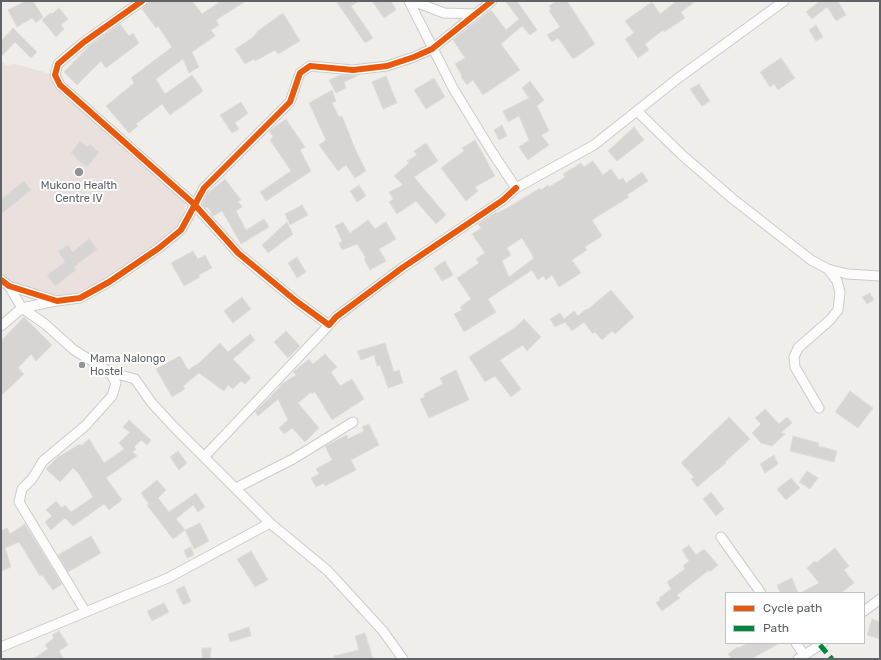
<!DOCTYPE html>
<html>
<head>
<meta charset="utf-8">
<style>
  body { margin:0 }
  #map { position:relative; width:881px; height:660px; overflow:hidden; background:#efeeea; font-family:Rubik,sans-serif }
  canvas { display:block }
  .frame { position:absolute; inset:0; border:2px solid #5f6368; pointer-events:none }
  .legend { position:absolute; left:725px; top:592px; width:140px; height:52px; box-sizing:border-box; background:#fff; border:1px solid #bfc1c3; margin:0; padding:5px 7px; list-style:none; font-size:12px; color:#5f6368 }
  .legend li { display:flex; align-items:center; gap:8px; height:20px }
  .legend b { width:20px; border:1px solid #bfc1c3 }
</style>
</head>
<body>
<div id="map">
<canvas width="881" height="660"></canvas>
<div class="frame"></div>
<ul class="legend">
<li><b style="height:5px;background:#e8590c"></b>Cycle path</li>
<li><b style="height:5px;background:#00873e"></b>Path</li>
</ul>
</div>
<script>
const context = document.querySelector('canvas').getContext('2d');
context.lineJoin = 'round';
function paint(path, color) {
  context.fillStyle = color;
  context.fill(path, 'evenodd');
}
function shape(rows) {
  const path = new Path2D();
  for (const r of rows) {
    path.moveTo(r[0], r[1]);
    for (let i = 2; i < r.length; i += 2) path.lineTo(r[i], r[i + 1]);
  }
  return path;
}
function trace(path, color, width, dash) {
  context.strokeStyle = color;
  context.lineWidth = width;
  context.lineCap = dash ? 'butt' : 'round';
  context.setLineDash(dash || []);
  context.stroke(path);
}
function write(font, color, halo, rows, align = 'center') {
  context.font = font + ' Rubik,sans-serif';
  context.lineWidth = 4;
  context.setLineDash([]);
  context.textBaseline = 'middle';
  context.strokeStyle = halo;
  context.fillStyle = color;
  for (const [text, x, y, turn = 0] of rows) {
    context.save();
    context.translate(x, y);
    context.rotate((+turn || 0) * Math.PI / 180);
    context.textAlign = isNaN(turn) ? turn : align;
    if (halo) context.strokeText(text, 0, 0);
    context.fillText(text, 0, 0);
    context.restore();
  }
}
const medical = shape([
  [1,61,6,65,15,64,51,74,69,100,128,147,186,196,183,226,91,292,62,300,18,286,1,274]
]);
const building = shape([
  [26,1,33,1,43,17,36,23,32,18,17,27,8,10,26,1],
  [149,1,192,1,202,14,221,1,246,1,216,20,219,25,211,30,215,36,192,52,199,67,189,73,183,59,156,79,165,94,192,75,203,91,170,115,162,104,136,124,138,126,129,133,106,106,134,83,131,78,172,47,158,26,156,28,142,9,149,1],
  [336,1,359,1,351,6,373,38,365,43,336,1],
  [372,1,391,1,396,10,384,18,372,1],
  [505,1,517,1,537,30,530,35,522,26,501,44,520,70,483,95,473,80,467,85,461,77,462,76,455,64,465,58,453,40,491,10,506,30,519,19,505,1],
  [556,1,567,1,595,44,573,59,558,38,552,42,547,35,560,27,549,11,551,9,549,6,556,1],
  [677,1,696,1,681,12,685,18,664,32,663,30,645,44,649,50,638,58,625,39,634,33,625,21,652,2,660,14,677,1],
  [820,1,838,1,846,15,836,21,827,7,812,19,806,12,820,1],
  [59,8,68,19,61,25,64,29,56,37,42,20,50,13,52,14,59,8],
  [283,13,300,41,278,54,275,50,255,61,254,59,245,64,235,49,252,38,258,31,283,13],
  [120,24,129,36,133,33,139,43,106,68,101,61,77,85,64,72,89,46,120,24],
  [816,25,823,37,816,41,809,30,816,25],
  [13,28,37,52,31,58,15,42,1,57,1,41,13,28],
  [781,58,795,78,778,90,774,84,770,87,760,72,781,58],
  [341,75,357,76,344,82,346,88,336,93,329,80,341,75],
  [386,76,397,103,383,109,372,82,386,76],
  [434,78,445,97,426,109,414,90,434,78],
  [530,81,544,100,537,106,549,131,541,135,549,145,528,160,519,147,529,140,519,116,508,122,503,111,529,98,522,88,530,81],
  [699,84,710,101,702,106,690,89,699,84],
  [332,90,336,101,332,103,339,117,342,116,356,151,366,171,355,178,346,165,338,171,319,145,326,140,309,103,332,90],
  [241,102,248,113,235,123,239,129,232,133,220,115,241,102],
  [286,119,305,147,300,150,311,171,266,201,260,192,291,171,270,140,273,137,269,131,286,119],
  [502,125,507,136,499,140,494,130,502,125],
  [634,127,644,140,617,161,608,151,634,127],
  [475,140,495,176,475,187,478,191,466,201,441,168,464,151,462,148,475,140],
  [80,141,87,147,90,144,99,152,87,167,76,159,77,158,71,153,80,141],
  [426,143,438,161,414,177,446,215,436,224,416,201,397,214,389,202,393,199,389,192,403,185,394,176,409,163,407,161,417,155,414,151,426,143],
  [593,161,603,175,611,169,619,180,623,178,626,183,642,172,648,181,627,195,629,197,592,220,602,236,585,247,587,250,572,260,581,273,559,287,552,275,546,280,543,276,538,280,532,270,488,299,496,312,464,332,454,314,462,310,460,307,471,299,457,278,479,263,476,259,485,253,472,234,481,228,478,224,496,212,497,213,509,207,540,188,541,190,548,185,549,187,565,177,563,174,581,163,584,167,593,161],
  [522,238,534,258,509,277,502,261,511,255,507,248,522,238],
  [225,179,241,200,238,201,242,207,236,211,246,230,264,219,269,227,241,244,222,211,213,216,208,207,206,208,202,204,207,194,225,179],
  [24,181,31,190,1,214,1,199,24,181],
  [359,185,366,196,357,202,350,191,359,185],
  [302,205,308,215,290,225,285,214,302,205],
  [368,220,375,229,386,222,396,239,379,249,386,261,370,270,364,259,366,258,357,244,342,250,339,243,342,241,335,226,343,222,350,233,368,220],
  [287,222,293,234,268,253,262,245,287,222],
  [89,239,97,249,74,267,76,270,55,286,47,275,65,262,58,251,68,245,73,252,89,239],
  [193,251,198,259,205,255,212,268,199,275,200,277,184,286,171,263,193,251],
  [297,257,306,272,297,278,288,263,297,257],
  [445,261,453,275,442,281,434,268,445,261],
  [611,290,634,317,615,334,612,331,602,340,595,332,593,334,584,322,572,331,565,322,555,327,550,319,560,313,564,319,574,311,578,316,586,309,587,310,611,290],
  [870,293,874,300,867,304,862,297,870,293],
  [242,297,251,309,233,323,224,311,242,297],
  [24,317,52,345,36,361,31,354,18,368,24,374,1,396,1,341,24,317],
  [524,319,541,337,527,351,523,345,500,360,521,389,511,397,495,376,485,382,469,357,516,327,524,319],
  [286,331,300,346,288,358,274,342,286,331],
  [250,334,255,340,233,359,251,378,245,384,241,381,233,389,228,385,224,391,199,373,183,386,185,389,172,397,156,369,180,356,188,370,199,363,220,343,228,352,250,334],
  [385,343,394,372,399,370,403,383,388,388,380,365,377,366,374,355,361,360,357,351,385,343],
  [325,354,337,367,331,372,340,386,352,379,364,399,332,420,315,392,312,394,311,392,298,403,319,428,305,442,292,428,284,434,279,428,288,420,278,399,258,416,255,412,280,387,280,385,296,375,293,372,309,359,313,364,325,354],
  [456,370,469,400,429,418,420,399,425,397,424,394,443,384,440,378,456,370],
  [850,391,873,408,858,428,835,412,850,391],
  [765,409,779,424,787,417,792,423,781,433,785,434,772,446,761,443,752,433,761,424,755,418,765,409],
  [729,417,750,439,725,462,726,463,697,487,691,479,694,477,681,463,729,417],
  [129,420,151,440,147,445,141,440,134,447,136,449,133,452,137,456,106,478,122,500,109,510,104,504,73,526,65,518,51,530,45,522,52,516,46,510,56,501,62,508,65,505,71,512,93,497,79,474,73,468,60,482,46,469,58,457,80,444,81,446,89,439,104,463,124,449,119,443,130,432,123,427,129,420],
  [369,424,379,445,351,460,356,470,325,486,324,483,316,487,311,478,319,474,316,469,332,460,325,446,347,435,348,439,364,431,362,427,369,424],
  [793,436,819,443,818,446,837,451,834,462,790,451,793,436],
  [178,451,187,463,179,470,170,457,178,451],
  [774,455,778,464,765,473,760,464,774,455],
  [807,471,818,478,810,489,799,482,807,471],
  [791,478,800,488,786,500,777,489,791,478],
  [157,480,166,490,158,498,169,512,196,493,205,507,198,512,193,505,176,519,185,530,173,539,147,505,149,504,141,493,157,480],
  [711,492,724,509,716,516,703,499,711,492],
  [200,523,209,541,194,549,185,530,200,523],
  [25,524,62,584,53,590,42,575,40,576,19,542,5,548,11,567,1,571,1,531,7,528,10,534,25,524],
  [91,536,101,553,68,572,58,555,91,536],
  [689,545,696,555,704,549,718,565,710,572,709,570,677,595,680,598,662,611,656,603,660,600,659,598,671,589,667,582,685,569,683,566,689,561,682,550,689,545],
  [191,547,194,555,187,558,184,550,191,547],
  [835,548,849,566,844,570,854,583,841,593,800,593,819,583,807,568,815,561,816,563,835,548],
  [251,551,268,580,255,587,237,559,251,551],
  [792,578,798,593,780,593,777,585,792,578],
  [184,586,191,601,183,605,176,590,184,586],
  [164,603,169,612,152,621,147,611,164,603],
  [872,619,880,622,880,639,867,635,872,619],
  [249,627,251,636,230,642,228,634,249,627],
  [59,631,68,645,59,651,64,659,33,659,48,649,45,645,54,638,52,635,59,631],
  [365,633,373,659,334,659,334,656,359,650,355,636,365,633],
  [748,643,780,643,751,659,732,659,728,654,737,647,738,648,748,643],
  [202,648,211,648,210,659,202,659,202,648]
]);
const street = shape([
  [142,1,84,42,58,64,55,75,60,85,194,204,238,253,296,301,329,325,336,317,402,268,503,200,516,188],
  [409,1,453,88,492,152,516,188,594,145,677,79,784,1],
  [413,1,444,13,476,14],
  [637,111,682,155,733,199,811,260,828,269,847,274,880,276],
  [1,280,9,286,57,301,80,298,109,282,159,248,181,230,204,188,290,102,300,73,310,66,353,70,387,66,414,57,432,49,492,1],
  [9,286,22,308,45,324,74,350,110,372,116,383,112,396,85,426,43,461,32,479,22,489,19,502,85,611],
  [1,326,22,308,56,301],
  [110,372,135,379,151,402,173,426,270,523,328,571,383,631,403,659],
  [819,408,795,367,794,357,798,348,830,320,838,310,840,292,837,281,828,269],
  [204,457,329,325],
  [236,488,293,459,353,422],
  [721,537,761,593],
  [864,611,880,599],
  [796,643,804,655],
  [1,647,168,578,270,523],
  [798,659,823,643]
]);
const quiet = shape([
  [820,645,832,659]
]);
const cycleway = shape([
  [142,1,84,42,58,64,55,75,60,85,194,204,238,253,296,301,329,325,336,317,402,268,503,200,516,188],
  [1,280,9,286,57,301,80,298,109,282,159,248,181,230,204,188,290,102,300,73,310,66,353,70,387,66,414,57,432,49,492,1]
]);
const markers = [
  [79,172,5,"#919496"],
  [82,365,4,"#919496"]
];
const poiNames = [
  ["Mukono Health",79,186],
  ["Centre IV",79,199],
  ["Mama Nalongo",90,359,"left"],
  ["Hostel",90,372,"left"]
];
paint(medical, '#eae0de');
paint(building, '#d6d5d3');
trace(building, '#deddd9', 1);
trace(street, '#cbcccc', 11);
trace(street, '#fdfcfc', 9);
trace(quiet, '#00873e', 5, [10, 5]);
trace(cycleway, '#e8590c', 6);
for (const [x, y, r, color] of markers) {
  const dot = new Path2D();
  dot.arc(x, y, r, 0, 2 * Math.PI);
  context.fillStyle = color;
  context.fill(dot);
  trace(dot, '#fff', 1.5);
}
write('11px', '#5f6368', '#fff', poiNames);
</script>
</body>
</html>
